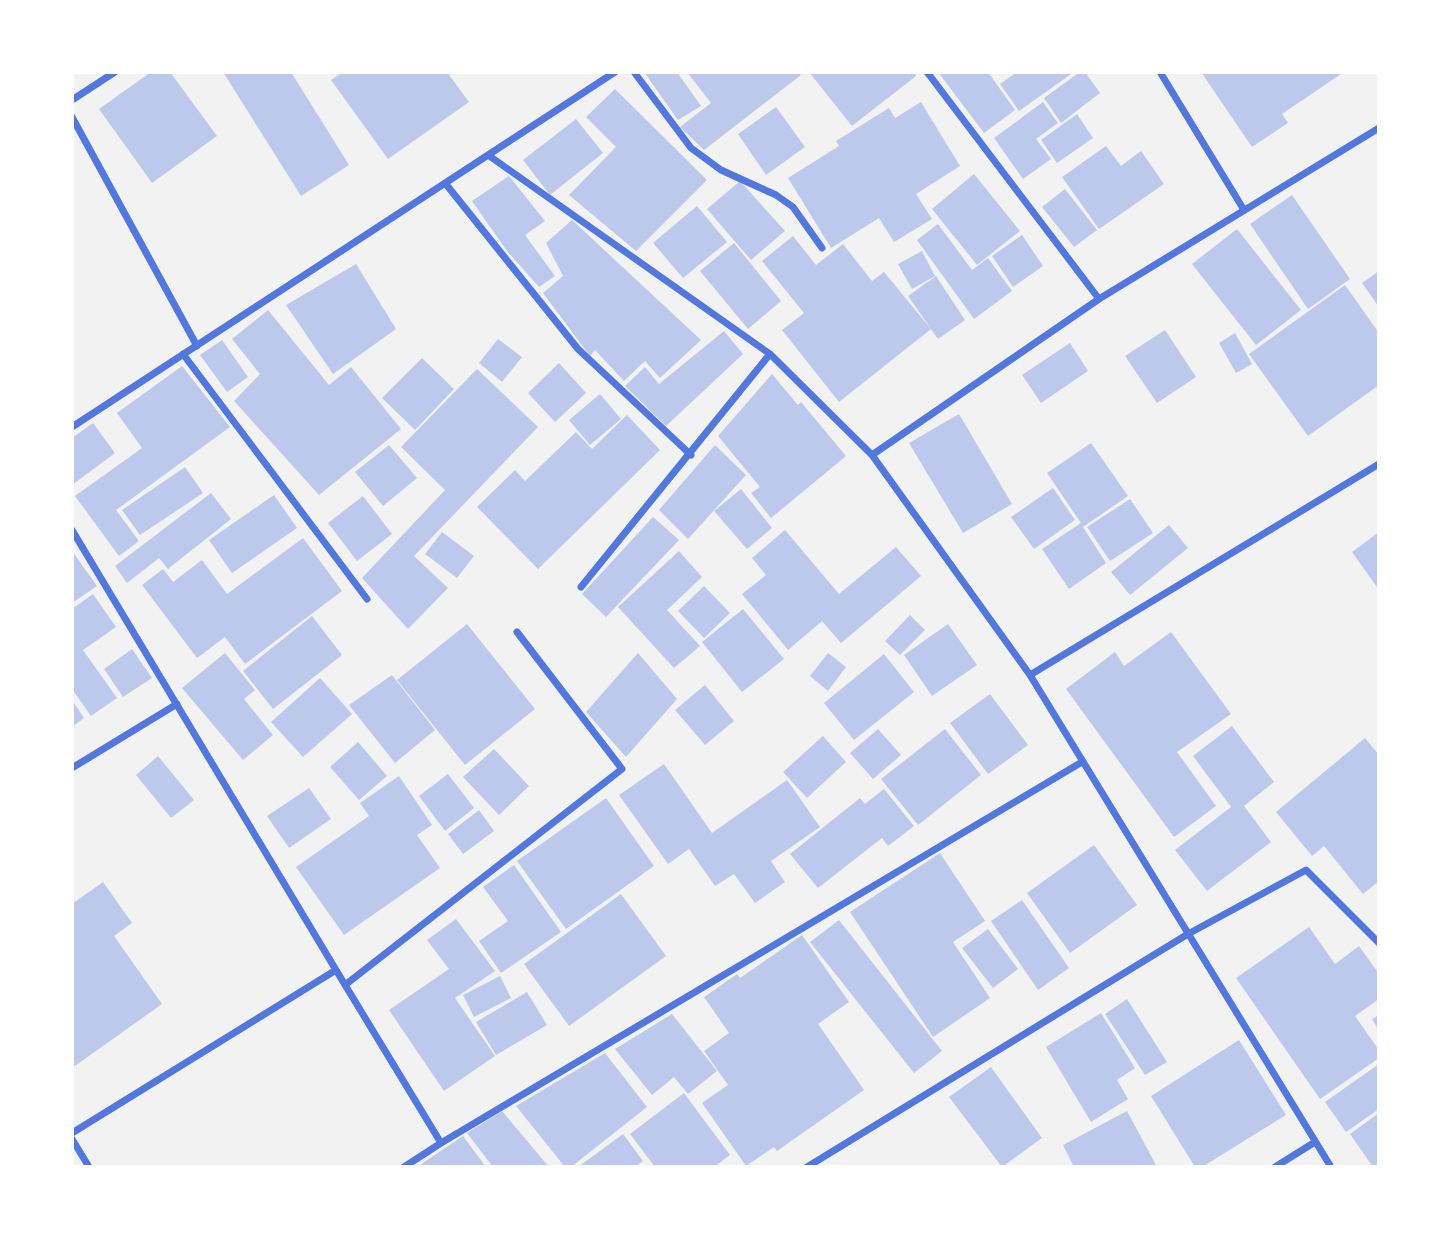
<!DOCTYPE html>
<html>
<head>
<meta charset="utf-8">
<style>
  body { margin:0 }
  #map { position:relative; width:1451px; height:1239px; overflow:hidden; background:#f2f2f2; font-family:"Alegreya Sans",sans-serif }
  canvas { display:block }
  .frame { position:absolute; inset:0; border:74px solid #fff; pointer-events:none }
</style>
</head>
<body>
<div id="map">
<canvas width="1451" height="1239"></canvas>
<div class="frame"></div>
</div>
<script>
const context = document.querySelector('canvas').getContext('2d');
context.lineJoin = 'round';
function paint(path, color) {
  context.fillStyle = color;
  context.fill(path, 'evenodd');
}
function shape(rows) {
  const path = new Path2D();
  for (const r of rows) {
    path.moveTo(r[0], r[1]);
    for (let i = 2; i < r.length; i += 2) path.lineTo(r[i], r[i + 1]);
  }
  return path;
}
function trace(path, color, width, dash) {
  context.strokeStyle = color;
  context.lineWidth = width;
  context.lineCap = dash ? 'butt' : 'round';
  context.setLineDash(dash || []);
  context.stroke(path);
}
const building = shape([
  [151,72,170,72,217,136,152,183,99,109],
  [223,72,291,72,349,165,301,196],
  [343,72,447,72,469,102,388,159,331,80],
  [644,72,677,72,701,106,678,120],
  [687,72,798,72,801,75,704,150,680,127,711,103],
  [809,72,913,72,916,76,852,126],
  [938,72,988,72,1015,110,984,133],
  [1017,72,1074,72,1019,111,1000,84],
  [1080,72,1085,72,1100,93,1061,123,1044,98],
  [1201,72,1339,72,1341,74,1282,114,1288,123,1252,147],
  [615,89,707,180,636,251,569,195,616,147,586,117],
  [921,102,960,166,916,194,932,219,894,242,879,218,831,248,788,178,839,146,836,141,889,108,895,118],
  [1043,102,1058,123,1036,139,1051,159,1023,179,994,138],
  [776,107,805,147,766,175,738,134],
  [1077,114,1093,138,1057,163,1041,140],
  [576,119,603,153,550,195,523,160],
  [1106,146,1121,166,1141,151,1164,184,1099,229,1062,177],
  [974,174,1020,231,977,265,932,209],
  [509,176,545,221,525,235,555,276,539,287,507,251,472,201],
  [740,181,785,231,751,260,707,209],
  [1065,189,1097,230,1074,247,1042,207],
  [1292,195,1350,279,1308,309,1250,224],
  [697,206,727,242,683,278,653,243],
  [572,220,701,340,660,378,645,361,624,381,595,350,590,356,543,293,563,276,546,243],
  [938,224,972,270,988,258,1012,291,974,319,917,240],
  [1237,229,1301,310,1256,345,1192,264],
  [1022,235,1043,266,1013,287,992,256],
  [793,236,816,265,843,244,872,281,884,272,931,329,839,402,782,330,804,313,762,261],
  [734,243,781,301,748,329,700,271],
  [922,251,935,276,912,289,898,264],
  [356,264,396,329,333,374,286,305],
  [1379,271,1379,307,1362,283],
  [936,276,965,320,938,339,908,296],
  [1345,285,1379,333,1379,385,1308,436,1249,354],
  [268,310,329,385,351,367,401,429,319,495,234,401,260,374,232,339],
  [1165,330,1196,377,1157,403,1125,356],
  [724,331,743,354,666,426,625,386,645,367,659,384],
  [1235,333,1252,364,1236,373,1219,343],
  [498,339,522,357,502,382,479,363],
  [222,340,248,377,227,392,200,355],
  [1070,343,1088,371,1041,403,1022,375],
  [422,358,454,389,415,430,382,398],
  [559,363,586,393,555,422,528,393],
  [182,366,230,427,116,510,139,541,119,556,75,496,142,448,117,413],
  [477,369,538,427,414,556,448,588,408,629,362,578,445,490,401,447],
  [772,374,798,405,801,402,846,456,771,518,751,493,760,487,718,436],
  [600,394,621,419,590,445,569,420],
  [959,414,1012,504,963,533,909,443],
  [627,415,660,450,538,569,477,507,515,470,525,481,576,432,592,449],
  [93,423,115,453,72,485,72,438],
  [1091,443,1128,496,1083,527,1106,563,1069,589,1042,549,1081,523,1047,473],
  [389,445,417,478,383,506,355,472],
  [715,445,746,475,688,539,659,510],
  [185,467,203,493,140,535,122,510],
  [1053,488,1075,520,1034,549,1011,517],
  [741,489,772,528,747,549,714,511],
  [211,493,231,519,168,569,159,558,127,583,115,566],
  [274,495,297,528,232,573,209,540],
  [363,496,392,534,357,561,328,523],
  [1130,499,1153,533,1110,561,1087,527],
  [653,517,679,540,606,617,582,594],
  [1169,525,1188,548,1130,595,1111,572],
  [785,530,839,594,896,547,921,576,841,643,822,621,788,650,742,594,766,575,752,558],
  [442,532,474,556,457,578,425,554],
  [1379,532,1379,590,1352,552],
  [303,538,342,591,245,664,225,637,197,658,142,585,163,569,173,582,202,560,227,594],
  [72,551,97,586,72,603],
  [679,551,702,577,667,610,700,646,674,668,618,607],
  [704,586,730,613,704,638,678,611],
  [93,594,116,627,83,650,117,698,91,716,72,689,72,609],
  [743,609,784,659,742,692,702,642],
  [910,615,925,630,900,655,885,641],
  [312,616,342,655,273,709,243,671],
  [467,624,535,709,465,765,397,680],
  [948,624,977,665,932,696,904,655],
  [1171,632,1231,714,1177,752,1216,806,1174,837,1066,689,1115,652,1124,666],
  [132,649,152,678,123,697,104,669],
  [225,653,255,690,244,699,273,735,243,760,182,688],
  [638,653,677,699,626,757,586,712],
  [828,653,846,667,828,691,810,676],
  [884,654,914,692,854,740,824,703],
  [392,675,435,730,395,763,349,705],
  [320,678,352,714,303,757,271,722],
  [705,685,734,721,705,745,675,710],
  [990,694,1028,745,988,774,950,723],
  [72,700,84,718,72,727],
  [1232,726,1274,782,1244,806,1271,842,1207,891,1175,850,1231,807,1193,756],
  [878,729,901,755,873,779,850,753],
  [945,729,981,775,918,825,881,779],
  [823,736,846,762,807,798,783,772],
  [1365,738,1379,755,1379,881,1363,894,1324,846,1312,856,1276,812],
  [358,742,387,776,359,800,330,767],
  [494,749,529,786,499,815,463,777],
  [158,756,194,800,171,818,136,775],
  [664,764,712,833,787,780,820,827,771,861,785,882,755,903,734,874,715,886,689,849,668,864,619,795],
  [448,774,474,808,445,831,419,796],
  [399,776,432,825,417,835,440,868,344,935,296,867,369,816,360,803],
  [309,788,331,819,289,848,267,816],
  [884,789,914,826,888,846,882,838,818,888,790,854,860,798,865,804],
  [606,798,654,866,566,929,517,861],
  [479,810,494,831,463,854,448,834],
  [1094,845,1137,905,1070,953,1027,893],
  [940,853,985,921,953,942,990,998,933,1037,850,912],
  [514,865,561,932,501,973,479,941,508,921,483,887],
  [103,882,132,923,114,936,162,1004,72,1068,72,904],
  [621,894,666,956,569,1026,524,964],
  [1022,900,1069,968,1038,990,991,921],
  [456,919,495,971,455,998,495,1056,444,1091,389,1010,449,969,427,940],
  [839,920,942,1051,914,1073,810,942],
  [1309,927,1335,964,1359,946,1379,974,1379,999,1355,1016,1379,1050,1379,1058,1320,1099,1236,978],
  [988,929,1018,969,993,988,962,948],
  [802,935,849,1002,818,1024,864,1090,777,1151,774,1147,746,1166,702,1103,728,1085,704,1051,729,1033,704,997,737,974,740,978],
  [500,976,511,998,474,1017,463,995],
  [527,992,547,1025,496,1055,476,1022],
  [1127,999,1167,1062,1145,1075,1105,1014],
  [1101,1013,1135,1068,1117,1080,1128,1099,1091,1122,1046,1047],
  [672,1014,717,1071,688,1094,674,1077,652,1095,615,1049],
  [1379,1015,1379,1031,1372,1019],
  [1239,1040,1286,1115,1202,1167,1195,1167,1151,1096],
  [605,1053,647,1107,571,1167,565,1167,516,1106],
  [1379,1064,1379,1109,1346,1132,1325,1102],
  [991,1067,1042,1138,1002,1167,949,1097],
  [684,1093,730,1155,714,1167,655,1167,630,1134],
  [502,1111,549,1167,493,1167,467,1133],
  [1127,1111,1157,1167,1074,1167,1063,1145],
  [1379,1113,1379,1167,1373,1167,1350,1134],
  [623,1134,643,1161,635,1167,578,1167],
  [463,1136,486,1167,420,1165]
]);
const minor = shape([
  [634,72,691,148,721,170,776,195,793,207,822,248],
  [927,72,1099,299],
  [1160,72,1244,210],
  [72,100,115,72],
  [72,117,197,346],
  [488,155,770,354,872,455],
  [445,183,578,349,691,455],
  [183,354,367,599],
  [72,427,615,72],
  [72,530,336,970],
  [581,587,770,354],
  [1030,675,1379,464],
  [72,768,177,704],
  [345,985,622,769,517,632],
  [72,1133,336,970,441,1143,1082,762],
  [72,1139,89,1167],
  [404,1167,441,1143],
  [807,1167,1188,934,1306,870,1379,943],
  [1275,1167,1315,1142],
  [1331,1167,1030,675,872,455,1099,299,1379,128]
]);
paint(building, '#bdc9ec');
trace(minor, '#5277de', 7);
</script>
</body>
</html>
